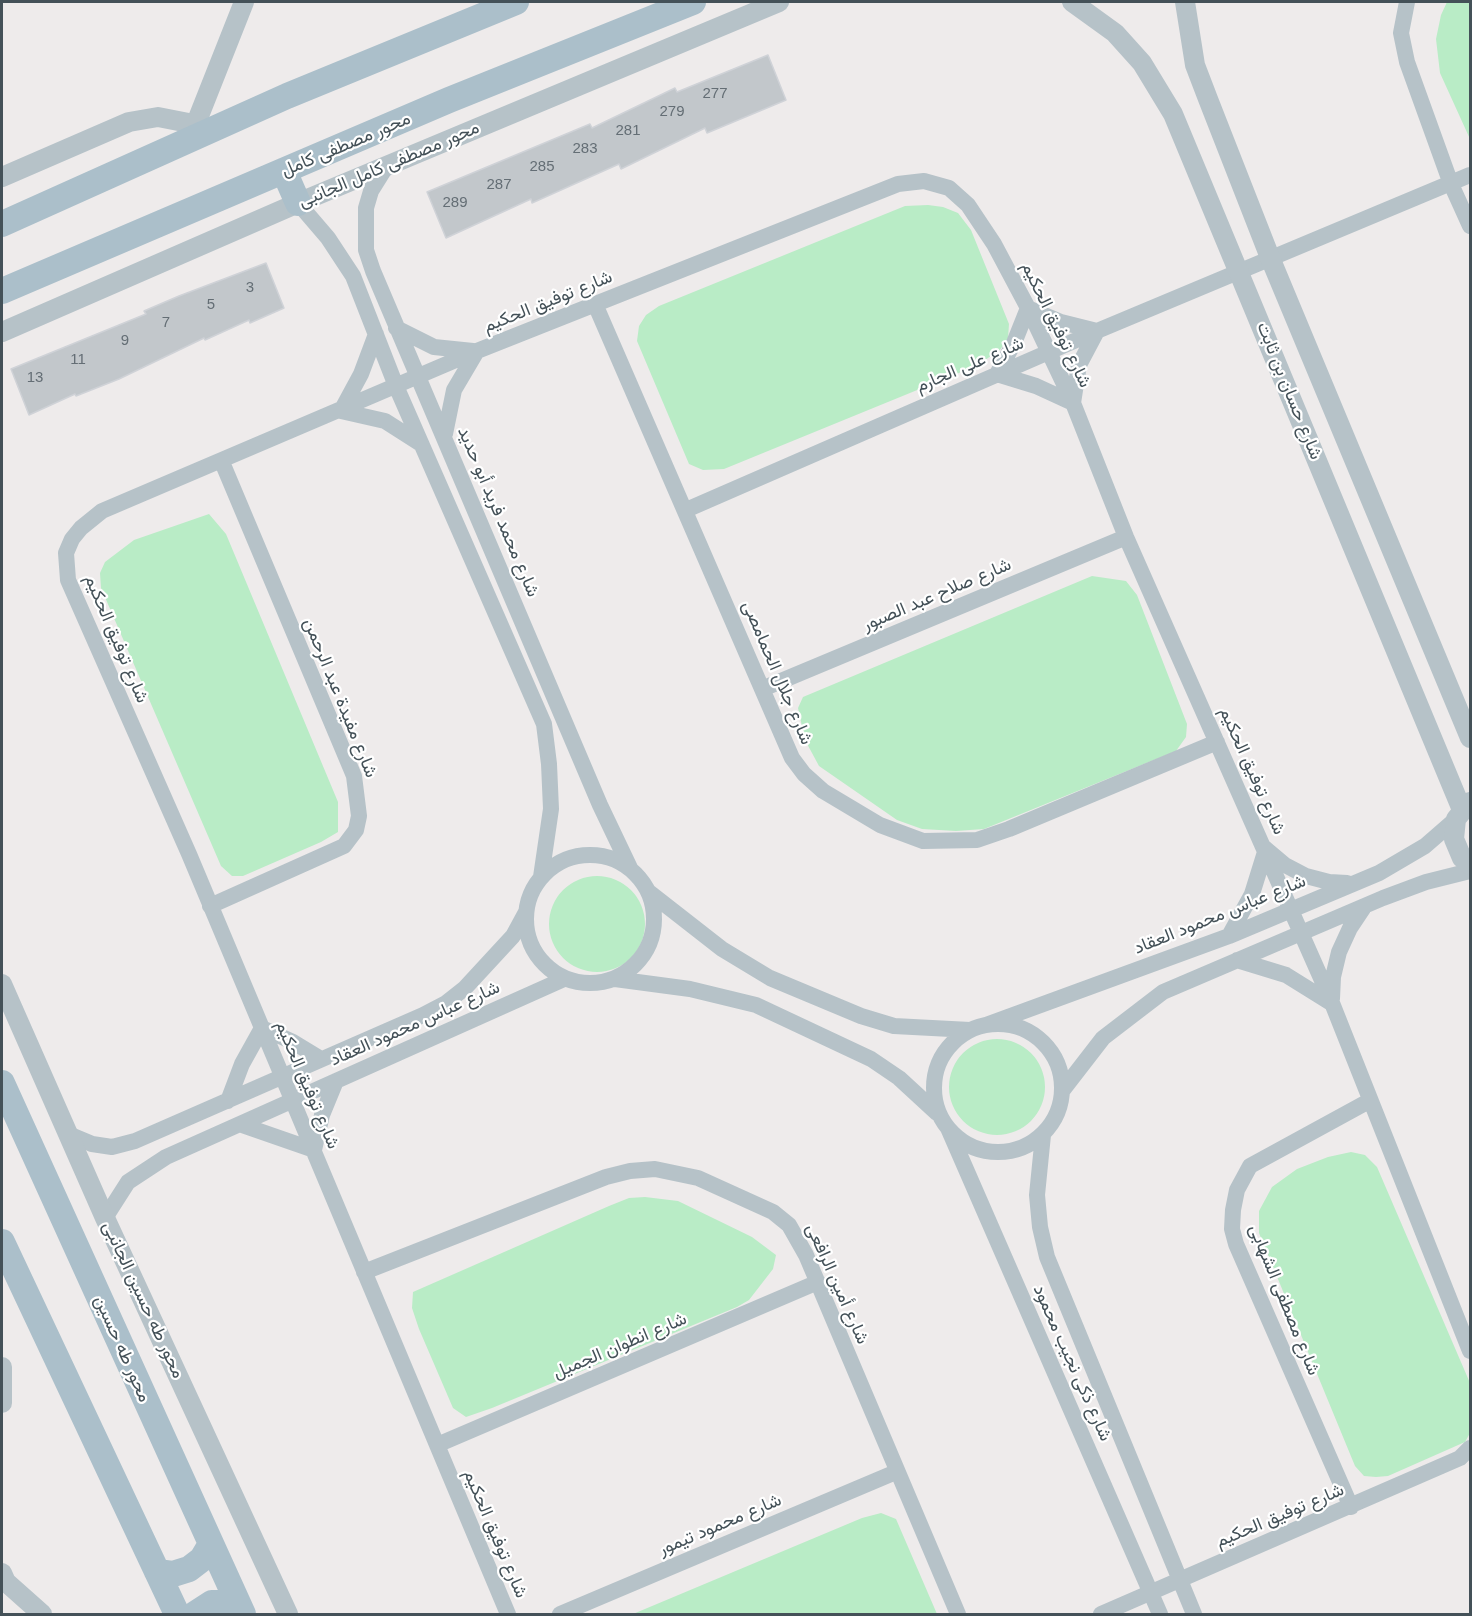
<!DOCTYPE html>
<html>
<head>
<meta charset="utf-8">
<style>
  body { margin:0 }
  #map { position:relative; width:1472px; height:1616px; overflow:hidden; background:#eeebeb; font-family:Arial,sans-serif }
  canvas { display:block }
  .frame { position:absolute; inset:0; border:3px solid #445158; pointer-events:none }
</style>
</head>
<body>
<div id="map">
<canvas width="1472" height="1616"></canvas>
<div class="frame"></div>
</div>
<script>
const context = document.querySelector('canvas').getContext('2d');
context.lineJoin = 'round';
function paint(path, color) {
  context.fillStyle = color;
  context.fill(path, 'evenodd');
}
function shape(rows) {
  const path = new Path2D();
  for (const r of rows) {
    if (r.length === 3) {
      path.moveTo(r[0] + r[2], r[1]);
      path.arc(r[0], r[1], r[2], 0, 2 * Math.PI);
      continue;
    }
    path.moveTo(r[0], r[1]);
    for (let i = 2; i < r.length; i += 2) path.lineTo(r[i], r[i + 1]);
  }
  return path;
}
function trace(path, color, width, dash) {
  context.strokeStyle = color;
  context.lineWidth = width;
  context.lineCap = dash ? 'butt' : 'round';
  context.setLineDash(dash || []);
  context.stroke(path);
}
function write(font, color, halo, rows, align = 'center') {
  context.font = font + ' Arial,Vazirmatn,sans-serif';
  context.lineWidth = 4.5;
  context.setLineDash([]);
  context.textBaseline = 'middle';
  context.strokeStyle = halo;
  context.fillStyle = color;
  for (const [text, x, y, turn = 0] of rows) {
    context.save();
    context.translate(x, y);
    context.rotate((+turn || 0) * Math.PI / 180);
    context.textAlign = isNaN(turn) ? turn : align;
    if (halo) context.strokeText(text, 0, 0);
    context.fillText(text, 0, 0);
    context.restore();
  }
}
const green = shape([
  [1447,2,1470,2,1470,139,1440,73,1436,39,1441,15],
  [928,205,943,207,958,213,971,230,1009,324,1008,338,1000,350,976,366,724,469,703,470,689,464,637,341,639,326,646,315,659,306,905,206],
  [209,514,226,534,338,802,338,832,321,842,243,876,232,876,221,866,101,588,100,573,105,562,134,540],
  [1092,576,1126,581,1137,595,1187,724,1186,737,1176,751,984,829,956,831,922,829,897,820,819,766,805,740,798,708,803,697],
  [597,924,48],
  [997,1087,48],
  [1351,1152,1365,1155,1377,1167,1470,1383,1470,1433,1465,1442,1388,1476,1376,1477,1364,1476,1355,1466,1259,1233,1259,1211,1272,1187,1297,1169,1328,1157],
  [645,1197,678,1201,752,1237,776,1255,773,1269,749,1300,737,1307,492,1408,466,1417,453,1408,419,1329,412,1308,413,1292,609,1206,629,1198],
  [881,1513,896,1519,937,1614,633,1614,862,1518]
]);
const building = shape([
  [768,55,786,100,707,133,705,128,621,169,619,164,532,203,531,199,446,238,427,192,590,124,592,128,675,88,677,92,768,55],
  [266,263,284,308,250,323,249,320,205,340,204,338,119,379,76,396,75,394,29,415,11,369,146,314,144,311,179,296,266,263]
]);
const minor = shape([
  [1407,2,1401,33,1407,62,1451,184,1470,226],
  [386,167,371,191,366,208,366,250,373,271,600,805,630,868],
  [298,203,328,238,353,276,396,386,544,724,549,764,551,809,541,877],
  [595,304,792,758,804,774,823,791,880,825,923,841,977,840,1009,829,1217,742],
  [1028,308,1061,322,1097,331,1079,365,1073,403,1036,386,997,374,1014,343,1028,308],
  [396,328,434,347,473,351],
  [376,334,361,374,341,411,385,421,421,444],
  [445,434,454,390,477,351],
  [686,510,1097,331,1470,175],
  [762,689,1126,537],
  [590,919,64],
  [649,892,722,949,770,978,861,1016,894,1026,970,1030],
  [210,906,344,846,356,830,359,816,354,776,222,462],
  [1229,936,1252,894,1266,849,1285,865,1306,876,1329,882,1347,883],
  [1237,960,1286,975,1331,1003],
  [615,979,690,989,756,1005,871,1059,899,1078,937,1113],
  [1332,999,1333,977,1339,952,1350,928,1364,907],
  [998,1088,64],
  [986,1025,1229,936,1379,873,1425,846,1456,819],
  [1062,1091,1103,1038,1163,992,1383,898,1426,882,1470,871],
  [228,1101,242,1064,262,1028,293,1042,321,1059],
  [242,1125,314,1150,322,1115,336,1081],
  [948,1128,1160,1614],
  [68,1134,92,1144,112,1147,135,1141,423,1015,446,1003,465,988,513,936,526,912],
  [1043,1135,1037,1195,1040,1227,1047,1257,1194,1614],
  [105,1218,128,1182,166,1157,564,979],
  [364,1272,606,1177,630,1171,655,1169,698,1178,773,1212,789,1225,806,1255,958,1614],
  [437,1445,818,1282],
  [1351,1507,1236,1244,1232,1229,1233,1210,1237,1190,1250,1166,1369,1101],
  [508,1614,189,854,68,580,66,553,72,539,81,528,102,511,477,351,898,184,924,181,949,188,968,205,994,244,1028,308,1073,403,1126,537,1332,1003,1470,1351],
  [560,1614,896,1472],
  [1101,1614,1460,1458,1470,1448]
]);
const tertiary = shape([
  [1072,2,1115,33,1142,63,1173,114,1462,810],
  [1185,2,1195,65,1208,99,1271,260,1470,738],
  [191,136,244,2],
  [2,177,129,122,158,117,214,128],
  [2,332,298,203,779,2],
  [1470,802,1456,819,1454,839,1462,858,1470,865],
  [2,984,105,1218,288,1614],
  [2,1367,2,1403],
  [2,1573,6,1582,42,1614]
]);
const primary = shape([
  [284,171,298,203],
  [2,224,287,96,516,2],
  [2,291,449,100,693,2],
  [2,1083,243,1614],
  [2,1242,177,1614],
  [157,1572,173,1574,189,1569,202,1559,211,1544],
  [195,1614,212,1603,237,1602]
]);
const numberNames = [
  ["277",715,94],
  ["279",672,112],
  ["281",628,131],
  ["283",585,149],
  ["285",542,167],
  ["287",499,185],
  ["289",455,203],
  ["3",250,288],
  ["5",211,305],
  ["7",166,323],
  ["9",125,341],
  ["11",78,360],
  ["13",35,378]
];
const streetNames = [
  ["محور مصطفى كامل",346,145,-23],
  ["محور مصطفى كامل الجانبى",389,165,-23],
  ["شارع توفيق الحكيم",548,302,-22],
  ["شارع توفيق الحكيم",1056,325,64],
  ["شارع على الجارم",970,365,-23],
  ["شارع حسان بن ثابت",1289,391,68],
  ["شارع محمد فريد أبو حديد",498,512,67],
  ["شارع صلاح عبد الصبور",937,595,-23],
  ["شارع توفيق الحكيم",116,639,67],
  ["شارع جلال الحمامصى",777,673,67],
  ["شارع مفيدة عبد الرحمن",340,698,68],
  ["شارع توفيق الحكيم",1252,771,66],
  ["شارع عباس محمود العقاد",1220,915,-22],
  ["شارع عباس محمود العقاد",415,1024,-24],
  ["شارع توفيق الحكيم",307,1085,67],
  ["شارع أمين الرافعى",837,1284,66],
  ["محور طه حسين الجانبى",143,1300,65],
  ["شارع مصطفى الشهابى",1284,1300,68],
  ["شارع انطوان الجميل",620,1346,-23],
  ["محور طه حسين",122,1349,66],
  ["شارع ذكى نجيب محمود",1072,1363,66],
  ["شارع توفيق الحكيم",1280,1516,-23],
  ["شارع محمود تيمور",720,1525,-23],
  ["شارع توفيق الحكيم",495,1534,67]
];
paint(green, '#b9ecc6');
paint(building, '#c2c7cb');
trace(building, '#cfd2d7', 1.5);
trace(minor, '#b6c2c8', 16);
trace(tertiary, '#b6c2c8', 20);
trace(primary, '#abbfca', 26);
write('15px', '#646e75', null, numberNames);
write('18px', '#445158', '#fff', streetNames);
</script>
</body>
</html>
